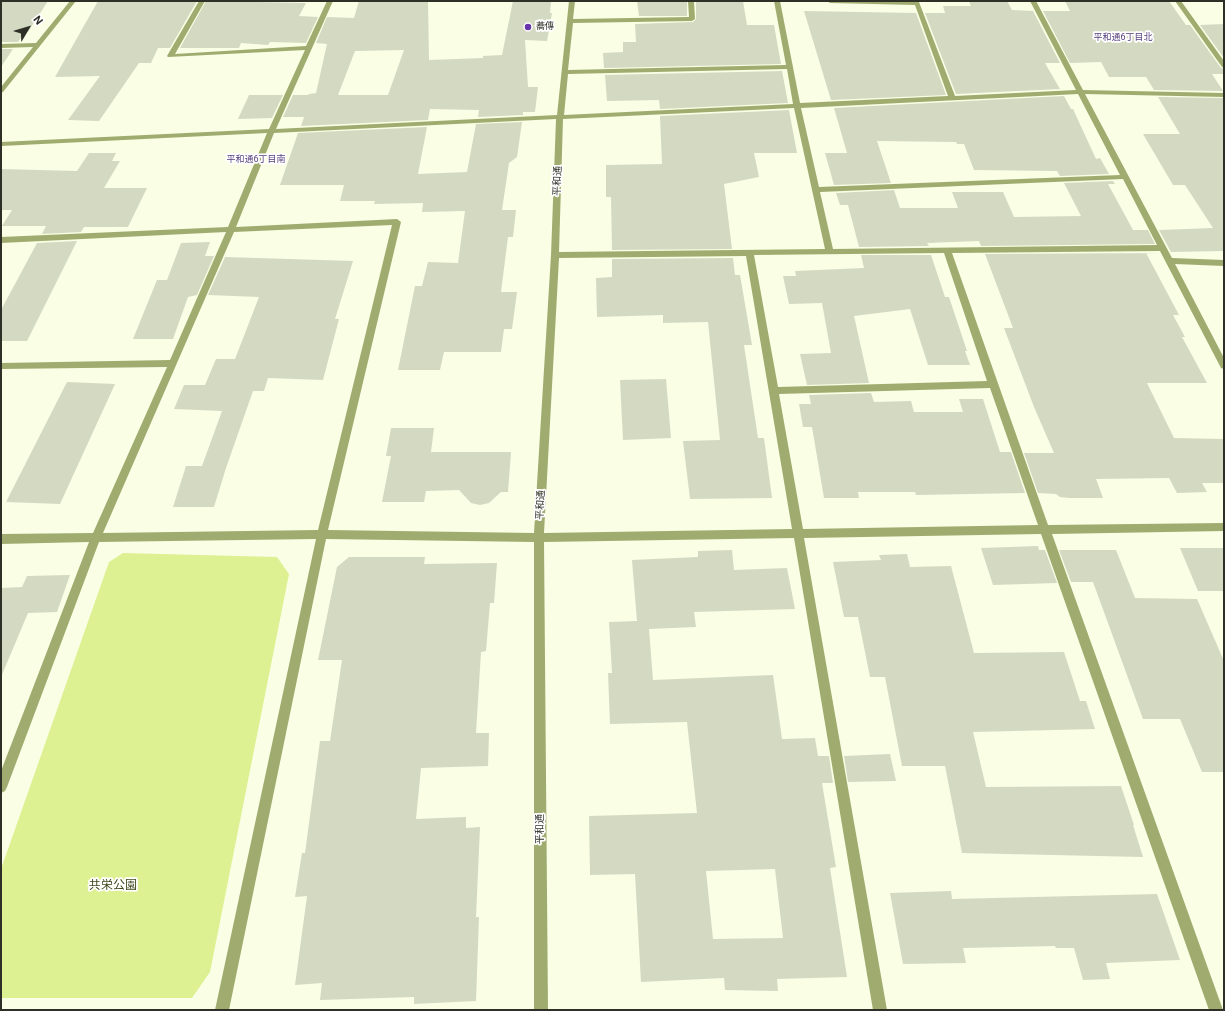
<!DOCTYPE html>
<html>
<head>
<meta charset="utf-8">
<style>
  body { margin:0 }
  #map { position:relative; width:1225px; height:1011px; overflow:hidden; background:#f9fee5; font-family:Roboto,sans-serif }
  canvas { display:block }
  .frame { position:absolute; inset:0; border:2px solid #2e3027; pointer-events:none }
  .north { position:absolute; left:8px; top:8px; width:40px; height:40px; -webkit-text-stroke:3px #fff; paint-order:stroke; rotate:52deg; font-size:11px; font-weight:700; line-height:16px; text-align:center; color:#2e3027 }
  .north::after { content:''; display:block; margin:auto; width:14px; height:18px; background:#2e3027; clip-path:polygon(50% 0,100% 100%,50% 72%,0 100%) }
</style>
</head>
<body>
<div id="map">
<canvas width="1225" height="1011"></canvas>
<div class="frame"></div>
<div class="north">N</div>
</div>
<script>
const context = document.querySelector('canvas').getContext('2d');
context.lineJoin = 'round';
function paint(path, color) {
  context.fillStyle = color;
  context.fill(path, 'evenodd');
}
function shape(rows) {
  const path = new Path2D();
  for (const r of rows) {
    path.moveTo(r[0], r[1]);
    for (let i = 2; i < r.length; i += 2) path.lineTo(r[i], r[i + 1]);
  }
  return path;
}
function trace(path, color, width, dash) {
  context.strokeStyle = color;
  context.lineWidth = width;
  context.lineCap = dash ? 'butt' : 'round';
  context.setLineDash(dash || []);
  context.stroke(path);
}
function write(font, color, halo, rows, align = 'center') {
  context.font = font + ' Roboto,"Noto Sans JP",sans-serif';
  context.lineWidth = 3.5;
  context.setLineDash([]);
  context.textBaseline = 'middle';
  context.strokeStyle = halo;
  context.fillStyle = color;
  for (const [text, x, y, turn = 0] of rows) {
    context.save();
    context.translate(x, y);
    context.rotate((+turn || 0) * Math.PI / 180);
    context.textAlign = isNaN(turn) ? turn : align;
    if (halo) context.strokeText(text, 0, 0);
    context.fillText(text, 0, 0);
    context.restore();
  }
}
const green = shape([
  [123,553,277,557,289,574,210,972,192,998,1,998,1,869,109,562]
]);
const building = shape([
  [1,1,48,1,28,32,25,32,18,42,1,42],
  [98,1,197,1,170,48,158,48,151,63,139,63,99,121,68,120,100,76,55,77],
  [206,1,306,3,299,16,318,17,306,43,270,42,268,45,241,43,239,48,180,48],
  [359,1,428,1,429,60,483,58,483,56,502,55,513,1,551,1,550,13,552,13,547,41,525,40,528,87,538,87,535,112,523,112,523,115,478,117,479,110,430,109,428,120,301,126,304,117,283,117,293,95,308,95,309,94,316,93,327,44,316,43,327,17,354,18],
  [404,50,388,95,338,95,355,51],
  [637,1,687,1,687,16,639,16],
  [696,1,743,1,747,25,774,25,781,64,604,68,603,53,623,52,623,42,636,42,635,24,693,22,696,19],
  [969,1,1007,1,1012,10,1033,11,1060,63,1045,63,1060,89,956,94,925,13,945,13,943,6,971,6],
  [1065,1,1169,1,1186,25,1190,25,1221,68,1224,69,1224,74,1212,74,1223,91,1154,90,1146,77,1109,77,1101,62,1070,63,1043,11,1070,11],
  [804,11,916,13,946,95,831,100],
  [1224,24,1224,58,1200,25],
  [1,49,13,49,1,67],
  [782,71,788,103,660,109,659,100,607,101,605,75],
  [249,95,283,95,272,118,238,119],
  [1064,96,1071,109,1073,109,1096,159,1100,158,1109,174,1060,176,1057,171,974,170,964,144,957,144,956,142,877,141,891,183,834,185,825,153,847,153,834,108],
  [1158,97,1224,98,1224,251,1171,252,1159,230,1213,228,1185,185,1173,185,1143,134,1180,134],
  [789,110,797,153,754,153,759,177,724,184,732,249,612,250,611,197,606,197,606,165,662,164,660,116],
  [522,122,517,157,509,163,502,210,516,210,513,237,508,237,501,292,517,292,512,329,504,329,501,352,444,352,440,370,398,370,415,286,422,286,428,262,458,263,465,211,422,212,423,203,374,204,375,201,340,201,344,185,280,185,298,133,427,127,418,174,467,172,476,124],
  [89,153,116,153,112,161,120,161,104,188,147,188,128,227,84,227,81,232,42,234,46,226,2,226,12,210,1,210,1,169,77,171],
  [1113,181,1115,184,1108,184,1133,230,1148,230,1155,244,981,246,979,241,927,243,929,246,859,247,848,205,840,205,836,193,894,190,900,208,958,208,952,192,1003,192,1014,217,1081,216,1064,183],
  [77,241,27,341,1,341,1,310,37,243],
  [210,242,205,256,214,256,197,295,188,297,173,339,133,339,157,280,167,280,181,243],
  [1146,253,1179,315,1173,315,1185,337,1182,337,1207,383,1147,383,1174,438,1224,439,1224,483,1202,483,1207,492,1177,493,1169,478,1096,479,1103,498,1069,498,1060,497,1056,494,1038,493,1024,453,1054,453,1034,407,1004,328,1013,328,985,254,1159,253],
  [861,255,931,255,945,297,949,297,967,351,965,351,970,365,928,365,910,309,854,316,869,383,807,385,800,354,831,353,822,303,789,304,783,276,796,276,795,271,864,268],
  [225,257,353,261,335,319,339,319,323,380,268,378,264,391,253,391,226,468,214,507,173,507,186,466,202,466,222,411,174,409,184,385,205,385,216,359,235,359,259,297,208,295],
  [733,258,735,275,740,275,752,345,744,345,758,438,764,438,772,498,690,499,683,441,720,440,708,322,663,323,663,315,597,317,596,278,612,277,612,259],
  [666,379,671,438,623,440,620,380],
  [67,382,115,384,60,504,6,502],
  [871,393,874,402,911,401,914,412,963,412,959,399,983,399,1000,452,1011,452,1025,493,916,495,915,492,858,492,859,498,824,498,812,427,803,427,799,404,811,404,809,395],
  [391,428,434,428,431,452,511,452,508,492,501,492,489,503,480,505,471,503,459,490,426,491,424,502,382,502,391,456,386,456],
  [1038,546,1039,550,1045,550,1057,583,993,585,981,548],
  [1180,548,1224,548,1224,591,1198,591],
  [732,550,734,570,787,568,795,609,694,612,696,627,649,629,653,680,773,675,782,739,815,738,818,756,829,756,833,783,822,783,836,867,830,868,847,977,777,979,778,991,725,990,724,978,641,982,635,874,590,875,589,816,697,813,687,722,610,724,608,673,612,673,609,622,637,621,632,560,698,557,698,551],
  [775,869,783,938,713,939,706,871],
  [1059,550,1116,550,1135,598,1197,599,1224,661,1224,772,1202,772,1180,719,1143,719,1093,582,1071,582],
  [907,554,910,567,951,566,974,653,1064,652,1080,701,1086,701,1095,729,973,732,986,787,1121,786,1134,825,1133,825,1143,857,962,853,945,766,902,766,885,677,870,677,858,617,844,617,833,562,881,560,879,555],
  [349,557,425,557,424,564,497,563,494,603,490,603,486,651,481,652,476,733,489,733,488,766,421,768,416,819,466,817,466,828,480,827,476,917,479,917,476,1001,414,1004,414,997,320,1000,322,983,295,985,307,896,295,897,302,853,305,853,320,741,330,741,342,660,318,660,337,567],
  [70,575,57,612,28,613,1,677,1,588,22,587,27,576],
  [890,754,896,781,848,782,844,756],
  [951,891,952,899,1157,894,1180,960,1106,963,1110,979,1083,980,1074,948,1056,948,1055,946,963,948,966,963,903,964,890,893]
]);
const minor = shape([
  [70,1,76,1,3,92,1,93,1,87,33,47,1,48,1,44,36,43,70,1],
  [199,1,205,1,175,54,306,46,327,1,333,1,276,129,557,115,569,1,575,1,573,19,689,17,688,1,694,1,695,19,692,21,573,23,568,70,786,65,774,1,780,1,800,103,948,96,915,5,830,3,827,1,919,2,955,96,1076,90,1030,1,1036,1,1083,90,1224,93,1224,97,1085,94,1172,258,1224,260,1224,266,1175,264,1224,358,1224,369,1221,368,1160,251,952,253,1048,525,1224,523,1224,531,1052,534,1223,1010,1209,1010,1041,534,804,538,887,1010,873,1010,794,538,544,542,548,1010,534,1010,534,542,326,539,229,1010,215,1010,316,539,99,542,7,787,5,791,1,793,1,771,89,542,1,544,1,534,93,533,167,367,1,369,1,363,170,360,226,232,1,243,1,237,228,227,267,133,1,146,1,142,269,129,305,50,168,57,167,56,199,1],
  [787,69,793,104,564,115,568,74,787,69],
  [1078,94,1120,175,819,187,801,108,1078,94],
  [794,108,825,249,559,252,563,119,794,108],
  [556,119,551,255,534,533,328,530,401,222,397,219,236,227,274,133,556,119],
  [1123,179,1157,245,833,249,820,192,1123,179],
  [392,225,318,530,103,533,234,232,392,225],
  [944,253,987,381,778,387,754,255,944,253],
  [746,256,792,529,544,533,559,258,746,256],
  [990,388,1038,525,803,529,779,394,990,388],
  [1175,1,1181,1,1224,61,1224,68,1222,67,1175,1]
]);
const markers = [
  [528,27,4,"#6634ab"]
];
const farPoinames = [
  ["蕎傳",536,27]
];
const farNeighbourhoodnames = [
  ["平和通6丁目北",1123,38],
  ["平和通6丁目南",256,160]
];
const streetNames = [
  ["平和通",558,181,-88],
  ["平和通",541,505,-87],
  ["平和通",540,829,-90]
];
const nearParknames = [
  ["共栄公園",113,886]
];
paint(green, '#def192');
paint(building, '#d4dac2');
paint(minor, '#a0ac6f');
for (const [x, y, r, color] of markers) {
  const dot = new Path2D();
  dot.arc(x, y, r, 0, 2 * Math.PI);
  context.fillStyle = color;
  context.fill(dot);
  trace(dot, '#fff', 1.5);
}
write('9px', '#2e3027', '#fff', farPoinames, 'left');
write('9px', '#543f7c', '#fff', farNeighbourhoodnames);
write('10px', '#2e3027', '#fff', streetNames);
write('12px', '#40471e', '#fff', nearParknames);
</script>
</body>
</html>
